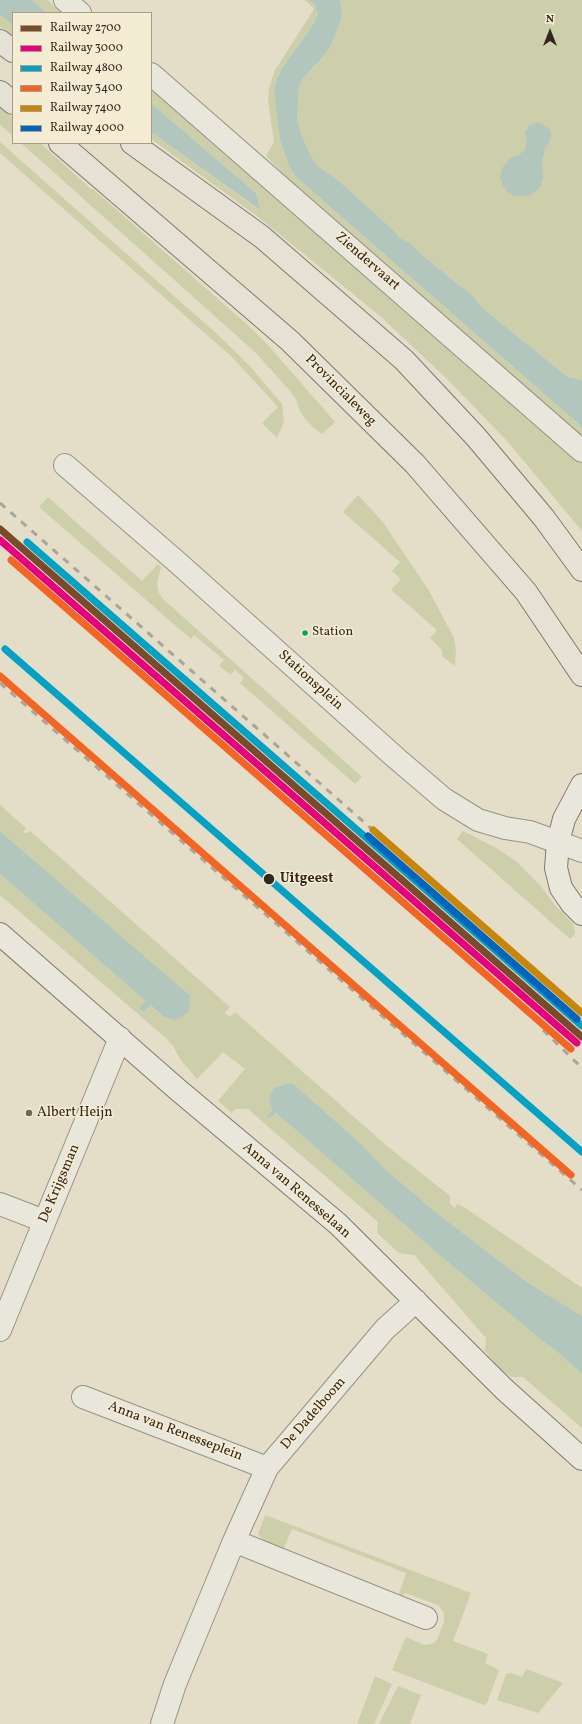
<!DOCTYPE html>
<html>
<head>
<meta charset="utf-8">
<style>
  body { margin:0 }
  #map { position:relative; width:582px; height:1724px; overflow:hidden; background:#e4ddc8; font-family:Vollkorn,serif }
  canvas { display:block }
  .legend { position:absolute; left:12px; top:12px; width:140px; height:132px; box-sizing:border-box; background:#f5edd3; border:1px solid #a99d8a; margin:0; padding:5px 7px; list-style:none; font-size:12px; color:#36251c }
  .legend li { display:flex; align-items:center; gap:8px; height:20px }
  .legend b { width:20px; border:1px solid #a99d8a }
  .north { position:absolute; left:530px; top:12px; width:40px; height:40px; -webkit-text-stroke:3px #f5edd3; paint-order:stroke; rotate:0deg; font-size:11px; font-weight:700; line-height:16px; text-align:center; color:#36251c }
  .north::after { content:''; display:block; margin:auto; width:14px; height:18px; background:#36251c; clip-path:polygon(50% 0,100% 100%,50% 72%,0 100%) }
</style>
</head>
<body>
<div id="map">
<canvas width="582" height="1724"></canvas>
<ul class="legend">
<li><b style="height:5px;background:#7a4b2a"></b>Railway 2700</li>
<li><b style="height:5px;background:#e5007d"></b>Railway 3000</li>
<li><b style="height:5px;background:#03a2c5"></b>Railway 4800</li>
<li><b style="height:5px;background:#f26522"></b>Railway 3400</li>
<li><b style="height:5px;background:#c78607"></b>Railway 7400</li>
<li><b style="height:5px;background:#0065bd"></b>Railway 4000</li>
</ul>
<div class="north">N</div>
</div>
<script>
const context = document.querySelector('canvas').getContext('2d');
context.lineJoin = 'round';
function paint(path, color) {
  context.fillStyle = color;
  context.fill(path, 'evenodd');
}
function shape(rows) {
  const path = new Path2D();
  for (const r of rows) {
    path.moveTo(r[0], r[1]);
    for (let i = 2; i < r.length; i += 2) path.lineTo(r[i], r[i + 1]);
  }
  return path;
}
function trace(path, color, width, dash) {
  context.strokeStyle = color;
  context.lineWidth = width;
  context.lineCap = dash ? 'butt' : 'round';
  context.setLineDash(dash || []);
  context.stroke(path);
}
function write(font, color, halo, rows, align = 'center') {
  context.font = font + ' Vollkorn,serif';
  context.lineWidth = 3;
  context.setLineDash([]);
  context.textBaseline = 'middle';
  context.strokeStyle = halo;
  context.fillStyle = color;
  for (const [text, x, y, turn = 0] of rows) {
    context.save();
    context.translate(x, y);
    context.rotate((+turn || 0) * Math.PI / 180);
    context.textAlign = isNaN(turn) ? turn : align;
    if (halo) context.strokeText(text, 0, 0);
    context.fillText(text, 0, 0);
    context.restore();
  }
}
const green = shape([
  [32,0,47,0,62,13,47,13],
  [305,0,309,0,315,5,318,15,310,29,283,67,277,78,274,92,280,140,289,166,296,177,582,427,582,440,290,184,291,182,266,156,274,142,268,100,269,88,275,70,314,9],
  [340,0,582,0,582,380,568,377,480,306,473,296,421,254,410,243,400,238,391,228,340,182,318,166,310,155,301,133,297,119,299,87,303,78,323,57,331,44,341,20,342,12],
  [0,15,13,25,13,37,0,27],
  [151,88,582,461,582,531,508,442,446,378,379,315,257,216,151,139,151,132,259,210,256,193,151,103],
  [0,107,13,118,13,136,0,125],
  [0,142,217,334,248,364,282,404,284,422,277,438,262,423,278,407,232,357,0,153],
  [21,143,40,143,91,189,93,189,251,328,268,345,335,422,322,434,313,427,306,420,300,411,296,399,290,391,256,353],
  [358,495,382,521,428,589,453,636,456,648,455,666,442,656,442,650,430,638,437,630,391,590,401,579,392,571,400,562,343,512],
  [48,497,142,581,157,565,160,565,161,567,157,583,158,591,162,598,362,777,355,784,240,683,244,678,235,670,231,675,219,666,224,660,194,635,191,639,39,507],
  [0,805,26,828,23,833,27,833,30,831,230,1007,225,1013,229,1016,231,1016,235,1012,387,1146,450,1196,450,1204,455,1208,457,1204,464,1207,582,1288,582,1316,527,1282,433,1210,384,1168,362,1145,282,1085,275,1087,271,1094,270,1104,272,1111,266,1117,269,1119,274,1113,288,1122,436,1252,535,1335,561,1355,582,1374,582,1428,523,1377,511,1377,500,1369,485,1351,486,1338,414,1255,399,1253,377,1233,378,1222,248,1109,235,1109,232,1113,218,1101,245,1069,223,1052,197,1079,180,1059,173,1046,167,1039,0,895,0,874,147,1001,143,1011,149,1005,163,1016,82,903,0,831],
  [463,831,498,849,517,862,540,885,554,904,574,925,575,934,570,939,457,839],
  [265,1515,471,1593,453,1641,488,1654,485,1663,499,1670,487,1703,484,1705,392,1670,406,1637,424,1645,432,1644,437,1640,444,1622,444,1613,438,1605,405,1593,402,1596,399,1594,406,1573,292,1529,283,1550,265,1542,258,1534],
  [526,1669,563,1683,538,1713,497,1700,506,1674,510,1673,522,1677],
  [375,1676,392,1684,374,1724,357,1724],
  [398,1686,421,1695,410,1724,379,1724]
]);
const water = shape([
  [0,0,32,0,47,13,13,13,13,25,0,15],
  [309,0,340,0,342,12,341,20,331,45,323,57,303,78,299,87,297,119,301,133,310,155,318,166,340,182,391,228,400,238,410,243,421,254,473,296,480,306,568,377,582,380,582,427,296,177,289,166,280,140,274,92,277,78,283,67,310,29,318,15,315,5],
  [151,103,256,193,260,210,151,132],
  [538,122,548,127,551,131,551,136,550,141,545,148,542,162,543,178,541,185,538,190,528,196,515,196,509,193,503,186,500,177,502,168,510,158,520,154,525,150,527,142,525,132,530,125],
  [0,831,190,996,190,1004,188,1012,182,1017,174,1020,163,1016,150,1005,144,1012,139,1008,146,1001,0,874],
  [287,1084,293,1084,362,1145,384,1168,433,1210,527,1282,582,1316,582,1374,561,1355,535,1335,436,1252,288,1123,275,1113,269,1119,266,1117,272,1111,269,1099,271,1094,275,1087]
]);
const street = shape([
  [65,0,80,13],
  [151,74,582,451],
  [65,465,177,562,396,758,444,799,478,820,505,828,530,832,582,851],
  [0,1204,44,1221],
  [0,1330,120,1038],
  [83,1397,267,1468],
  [234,1541,426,1618],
  [162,1724,175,1684,234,1541,267,1468,385,1329,416,1301]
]);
const secondary = shape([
  [582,785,564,819,558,842,556,868,561,888,572,904,582,914],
  [0,934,177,1089,338,1224,504,1389,582,1459]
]);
const primary = shape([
  [0,41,13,51],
  [0,92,13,103],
  [60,143,290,341,415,464,526,592,582,675],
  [132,143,262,237,404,360,476,437,544,518,582,570]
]);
const rail = shape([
  [0,503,373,830],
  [0,683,582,1190],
  [543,1030,582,1068]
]);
const rail1 = shape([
  [0,529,582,1037]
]);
const rail2 = shape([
  [0,540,577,1043]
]);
const rail3 = shape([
  [27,542,582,1026],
  [5,649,582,1152]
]);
const rail4 = shape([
  [11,560,571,1049],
  [0,676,571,1175]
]);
const rail5 = shape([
  [373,830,582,1013]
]);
const rail6 = shape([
  [368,836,577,1019]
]);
const markers = [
  [305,633,3.5,"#00a651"],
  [269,879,6,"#36251c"],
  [29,1113,4,"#736558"]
];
const busNames = [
  ["Station",312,633]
];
const streetNames = [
  ["Ziendervaart",367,262,41],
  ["Provincialeweg",340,391,45],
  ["Stationsplein",310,681,42],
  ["De Krijgsman",60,1184,-67],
  ["Anna van Renesselaan",296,1191,41],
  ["De Dadelboom",314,1414,-49],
  ["Anna van Renesseplein",175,1432,21]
];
const stopNames = [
  ["Uitgeest",280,879]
];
const poiNames = [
  ["Albert Heijn",37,1113]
];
paint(green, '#cccfaa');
paint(water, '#b2c6be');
trace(street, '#989285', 24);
trace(secondary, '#80796e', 24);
trace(primary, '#80796e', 24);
trace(street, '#e9e6db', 22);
trace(secondary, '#e9e6db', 22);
trace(primary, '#e6e1d5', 22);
trace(rail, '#a9a59c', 3, [7, 7]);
trace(rail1, '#7a4b2a', 7);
trace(rail2, '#e5007d', 7);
trace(rail3, '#03a2c5', 7);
trace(rail4, '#f26522', 7);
trace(rail5, '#c78607', 7);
trace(rail6, '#0065bd', 7);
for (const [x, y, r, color] of markers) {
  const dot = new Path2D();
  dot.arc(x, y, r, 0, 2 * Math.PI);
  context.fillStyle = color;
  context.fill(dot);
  trace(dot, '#f5edd3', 1.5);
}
write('13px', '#36251c', '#f5edd3', busNames, 'left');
write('14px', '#36251c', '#f5edd3', streetNames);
write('bold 14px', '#36251c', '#f5edd3', stopNames, 'left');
write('14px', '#36251c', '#f5edd3', poiNames, 'left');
</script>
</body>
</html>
